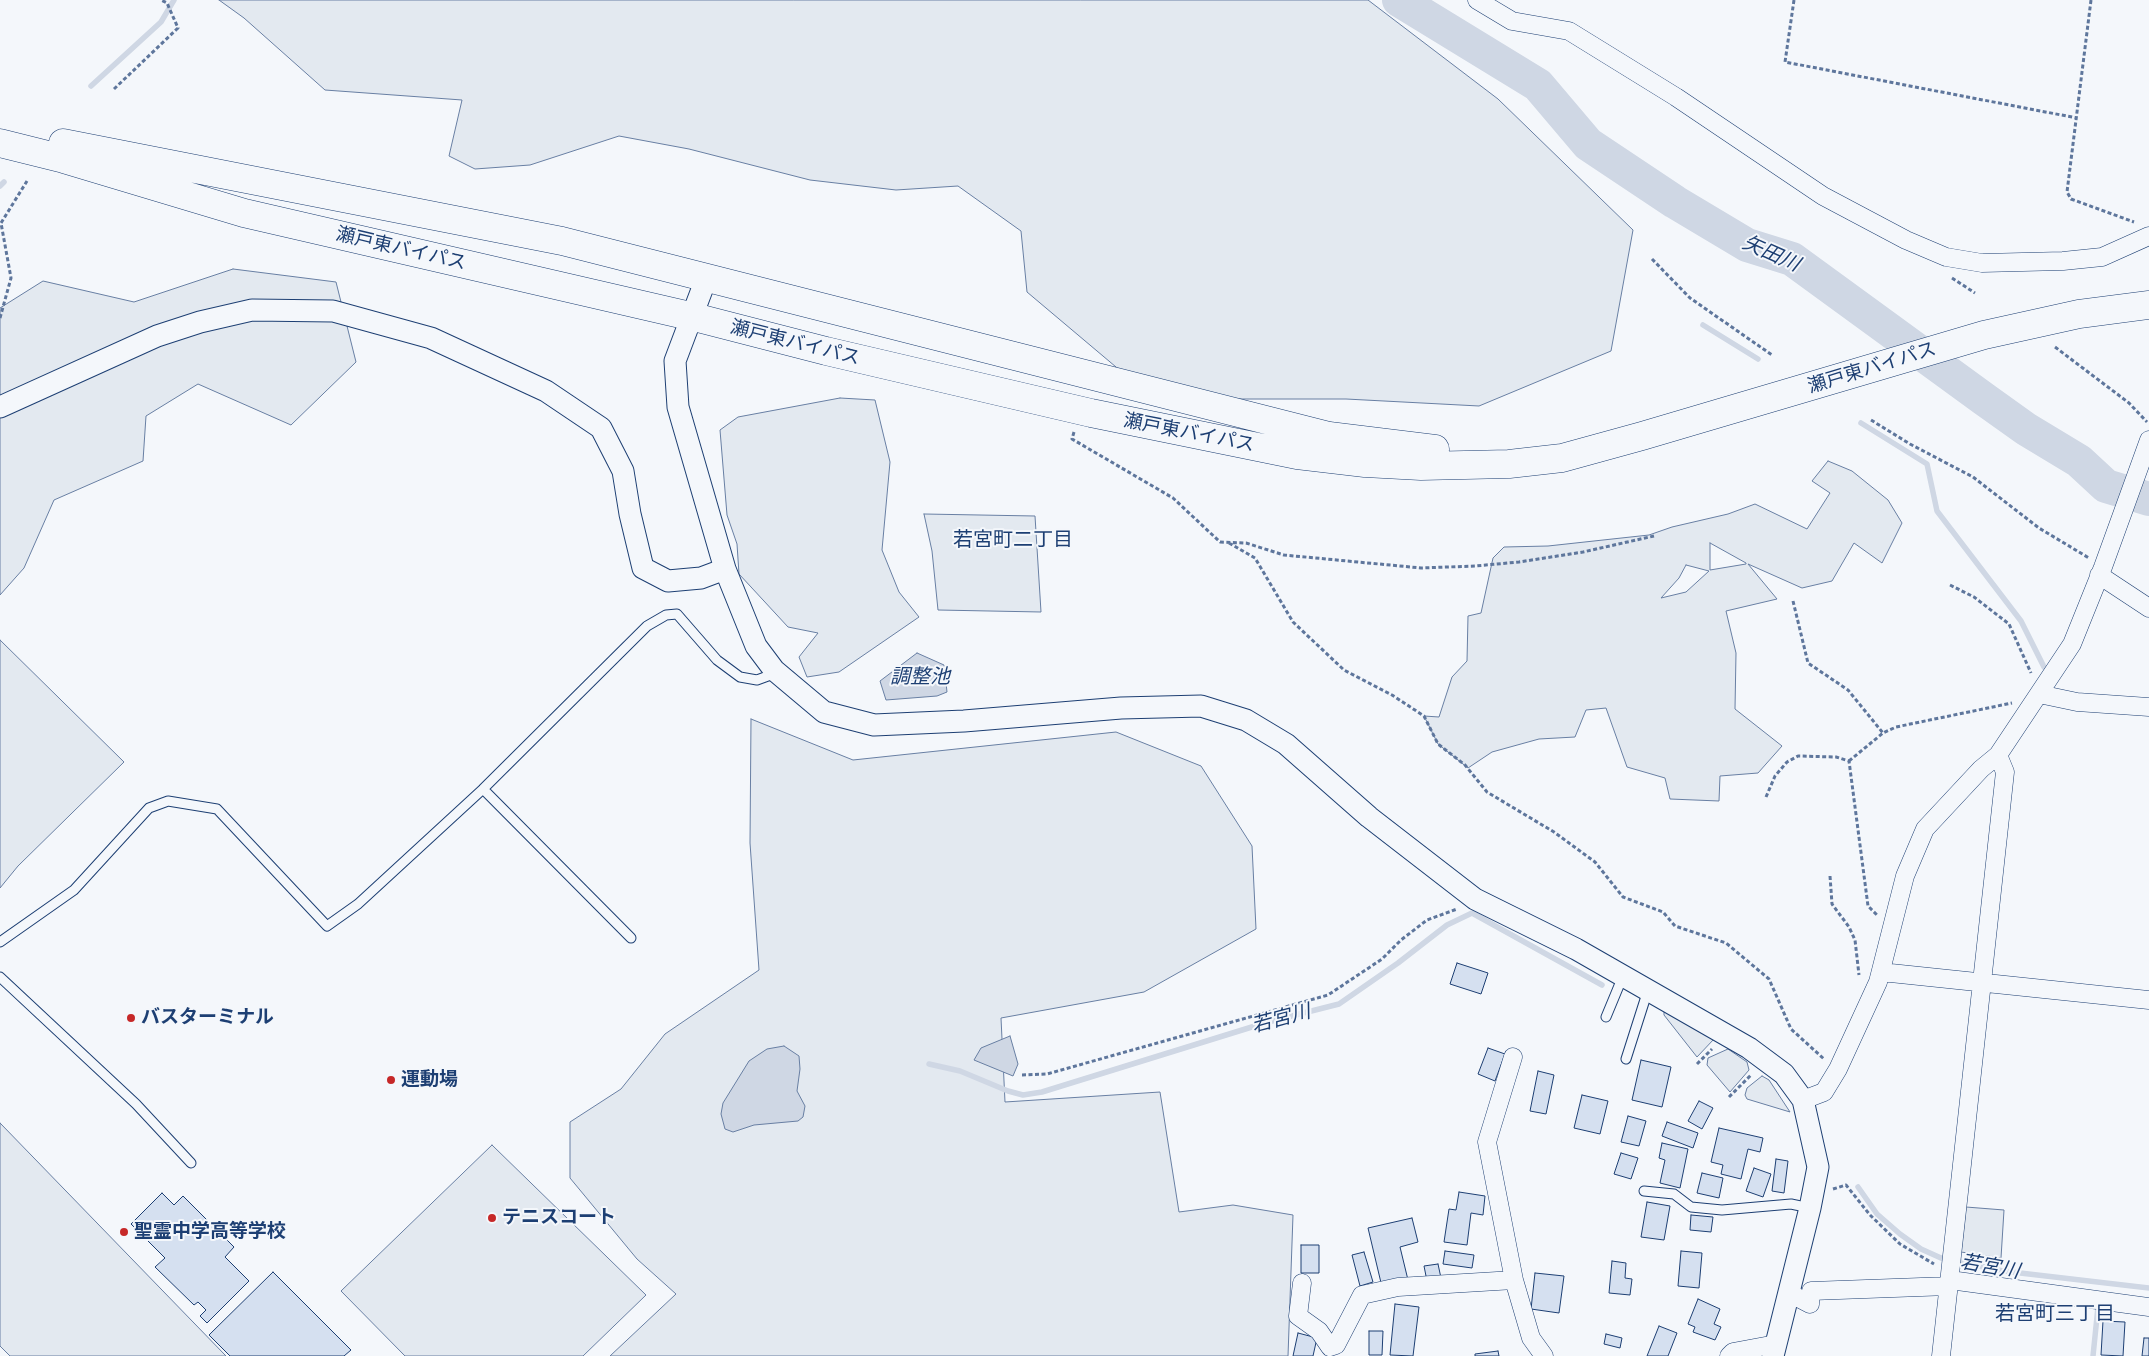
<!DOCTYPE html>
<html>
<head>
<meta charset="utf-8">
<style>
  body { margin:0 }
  canvas { display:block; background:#f4f7fb }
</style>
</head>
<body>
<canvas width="2149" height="1356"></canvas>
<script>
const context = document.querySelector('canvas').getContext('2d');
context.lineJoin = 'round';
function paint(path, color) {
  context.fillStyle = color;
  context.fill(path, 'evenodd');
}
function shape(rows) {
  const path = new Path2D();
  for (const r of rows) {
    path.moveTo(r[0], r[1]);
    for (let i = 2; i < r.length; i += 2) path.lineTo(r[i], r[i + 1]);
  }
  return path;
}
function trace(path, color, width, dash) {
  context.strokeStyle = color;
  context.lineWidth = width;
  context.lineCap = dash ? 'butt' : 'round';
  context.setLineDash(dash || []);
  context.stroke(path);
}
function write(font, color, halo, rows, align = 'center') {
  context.font = font + ' "PT Sans Narrow","Noto Sans JP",sans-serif';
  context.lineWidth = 4;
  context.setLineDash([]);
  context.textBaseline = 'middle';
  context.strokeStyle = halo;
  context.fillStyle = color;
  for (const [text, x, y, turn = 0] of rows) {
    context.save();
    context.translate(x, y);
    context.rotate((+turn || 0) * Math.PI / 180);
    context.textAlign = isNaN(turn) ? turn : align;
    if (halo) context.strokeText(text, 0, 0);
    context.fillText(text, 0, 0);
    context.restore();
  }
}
const green = shape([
  [219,0,1368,0,1498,99,1633,230,1611,351,1479,406,1346,399,1230,399,1135,383,1027,292,1021,231,958,186,896,190,810,180,689,149,619,136,530,165,475,169,449,156,462,100,325,90,244,18,219,0],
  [233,269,336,282,356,362,291,425,198,384,146,416,143,461,54,500,24,568,0,595,0,308,43,281,134,302,233,269],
  [840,398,875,400,890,462,882,550,899,592,919,617,839,672,807,677,799,657,818,633,788,627,739,574,737,544,727,515,720,430,738,417,840,398],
  [1828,461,1852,471,1888,500,1902,523,1882,563,1854,543,1832,581,1802,588,1748,564,1777,599,1726,611,1736,653,1735,709,1782,746,1758,773,1720,776,1719,801,1670,799,1665,778,1627,767,1606,708,1586,710,1575,737,1539,739,1492,752,1468,768,1438,744,1424,716,1439,717,1452,677,1467,661,1468,616,1481,613,1493,558,1504,547,1548,546,1649,535,1672,527,1728,514,1755,504,1807,529,1830,493,1812,481,1828,461],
  [1710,543,1746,563,1746,564,1710,570,1710,543],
  [1686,565,1709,571,1686,592,1661,598,1679,578,1686,565],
  [924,514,1035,516,1041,612,938,610,932,551,924,514],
  [0,640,124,762,18,866,0,888,0,640],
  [751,719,853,760,1116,732,1201,766,1252,846,1256,929,1144,992,1001,1018,1005,1102,1160,1092,1179,1212,1233,1205,1293,1215,1288,1356,610,1356,676,1294,637,1259,570,1178,570,1122,621,1089,665,1034,759,970,750,843,751,719],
  [1664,1011,1714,1039,1697,1057,1664,1015,1664,1011],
  [1728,1049,1747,1062,1749,1070,1730,1092,1707,1065,1708,1058,1728,1049],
  [1762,1076,1769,1080,1790,1112,1747,1099,1745,1095,1747,1088,1762,1076],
  [0,1123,226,1356,10,1356,0,1346,0,1123],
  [492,1145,646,1295,583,1356,405,1356,341,1291,492,1145],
  [1966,1207,2004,1210,2001,1258,1961,1252,1966,1207]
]);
const water = shape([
  [917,653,944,665,947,692,937,696,886,700,880,681,917,653],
  [1010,1036,1018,1064,1013,1076,974,1060,981,1048,1010,1036],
  [784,1046,799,1056,800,1069,797,1091,805,1106,803,1117,798,1121,754,1125,733,1132,725,1129,721,1114,723,1103,749,1061,767,1049,784,1046]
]);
const stream = shape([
  [91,86,161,22,174,0],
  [0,186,4,182],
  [1703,325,1758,359],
  [1861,423,1927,464,1937,511,2021,621,2044,667],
  [929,1064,960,1071,1008,1091,1023,1095,1042,1092,1268,1022,1339,1004,1398,963,1447,925,1472,913,1602,985],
  [1858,1187,1877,1214,1900,1234,1921,1249,1941,1258,2003,1271,2149,1288],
  [2093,1356,2098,1307]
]);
const river = shape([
  [1399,0,1538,85,1588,144,1675,202,1747,245,1792,259,1984,399,2026,429,2079,461,2106,486,2149,499]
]);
const building = shape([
  [1457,963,1488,973,1481,994,1450,984,1457,963],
  [1488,1048,1505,1054,1495,1081,1478,1074,1488,1048],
  [1641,1060,1671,1067,1662,1107,1632,1100,1641,1060],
  [1538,1071,1554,1075,1546,1114,1530,1111,1538,1071],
  [1582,1095,1608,1101,1600,1134,1574,1128,1582,1095],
  [1699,1101,1713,1108,1702,1129,1688,1121,1699,1101],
  [1628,1116,1646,1121,1639,1146,1621,1142,1628,1116],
  [1667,1122,1698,1133,1693,1148,1662,1136,1667,1122],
  [1719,1128,1763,1138,1760,1152,1748,1149,1741,1179,1721,1174,1723,1165,1711,1162,1719,1128],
  [1662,1143,1688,1149,1680,1188,1660,1183,1665,1160,1659,1158,1662,1143],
  [1621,1153,1638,1158,1631,1179,1614,1174,1621,1153],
  [1776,1159,1788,1161,1784,1193,1772,1191,1776,1159],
  [1754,1168,1771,1174,1763,1197,1746,1191,1754,1168],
  [1702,1173,1723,1178,1719,1198,1697,1193,1702,1173],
  [1459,1192,1485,1196,1483,1215,1471,1213,1467,1245,1444,1242,1449,1209,1456,1210,1459,1192],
  [162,1193,174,1205,183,1196,234,1247,225,1257,249,1281,207,1323,200,1316,206,1310,198,1302,194,1305,155,1267,165,1258,131,1224,162,1193],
  [1647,1202,1670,1206,1664,1240,1641,1237,1647,1202],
  [1691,1215,1713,1217,1711,1232,1690,1230,1691,1215],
  [1412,1218,1418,1242,1400,1247,1408,1280,1382,1287,1368,1228,1412,1218],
  [1301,1245,1319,1245,1319,1273,1301,1273,1301,1245],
  [1445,1251,1474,1255,1472,1268,1443,1264,1445,1251],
  [1681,1251,1702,1253,1699,1288,1678,1286,1681,1251],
  [1364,1252,1373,1282,1360,1286,1352,1255,1364,1252],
  [1612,1261,1626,1263,1625,1278,1632,1279,1630,1295,1609,1293,1612,1261],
  [1438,1264,1441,1278,1427,1281,1424,1266,1438,1264],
  [273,1272,351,1350,344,1356,230,1356,209,1335,273,1272],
  [1535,1273,1564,1276,1559,1313,1531,1309,1535,1273],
  [1698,1299,1720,1309,1714,1324,1721,1327,1715,1340,1693,1332,1695,1327,1688,1324,1698,1299],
  [1395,1304,1419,1307,1413,1356,1390,1355,1395,1304],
  [2103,1321,2125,1322,2123,1356,2101,1355,2103,1321],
  [1659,1326,1677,1333,1668,1356,1647,1356,1659,1326],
  [1369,1331,1383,1331,1382,1355,1369,1355,1369,1331],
  [1298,1333,1317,1338,1313,1356,1293,1356,1298,1333],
  [1606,1334,1622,1338,1620,1348,1604,1344,1606,1334],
  [2144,1338,2149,1338,2149,1356,2142,1356,2144,1338],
  [1498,1351,1499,1356,1475,1356,1475,1354,1498,1351]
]);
const path = shape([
  [1794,0,1785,62,2077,118],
  [2091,0,2067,192,2071,199,2134,222],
  [114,89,178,28,167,3,161,0],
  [1652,259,1690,298,1772,355],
  [1952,278,1975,293],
  [0,318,11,278,1,223,27,181],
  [2055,347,2129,403,2147,422],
  [1871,420,1910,444,1973,477,2039,528,2089,558],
  [1074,432,1072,439,1173,498,1220,542,1246,543,1284,555,1421,568,1475,566,1519,562,1583,552,1654,536],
  [1229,543,1255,558,1293,622,1344,670,1392,695,1424,716,1438,744,1465,765,1487,792,1554,832,1595,862,1623,897,1663,912,1675,926,1726,943,1769,979,1791,1029,1824,1059],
  [1950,585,1974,597,2009,624,2031,673],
  [1793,601,1808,663,1848,690,1883,733],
  [1849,761,1883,733,1896,727,2012,703],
  [1766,797,1775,776,1787,762,1798,756,1836,757,1849,761,1868,906,1877,915],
  [1830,876,1832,904,1849,927,1855,940,1859,975],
  [1697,1064,1712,1049],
  [1022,1075,1047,1074,1328,995,1382,959,1401,940,1427,920,1457,909],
  [1729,1097,1752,1074],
  [1833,1189,1846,1185,1870,1215,1900,1244,1934,1264]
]);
const service = shape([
  [483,789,631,938],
  [0,942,74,890,149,808,168,801,217,809,327,926,358,904,483,789,647,626,666,615,677,614,717,660,740,677,757,680,776,673],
  [0,977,136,1104,191,1163],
  [1606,1017,1623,976],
  [1626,1059,1648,990],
  [1644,1191,1674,1194,1691,1207,1722,1210,1791,1204,1810,1208]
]);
const minor = shape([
  [1477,0,1512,21,1569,31,1676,97,1823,196,1906,240,1946,257,1982,263,2063,261,2102,257,2149,236],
  [2099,575,2149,608],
  [2039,694,2077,702,2149,707],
  [1881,972,2149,1000],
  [1513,1057,1487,1142,1514,1280,1531,1338,1544,1356],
  [1803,1100,1824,1092,1838,1069,1878,982,1905,876,1925,829,1981,769,1998,755,2072,644,2103,567,2149,440],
  [1950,1280,2149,1307],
  [1302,1283,1298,1316,1319,1331,1330,1347,1336,1345,1362,1295,1398,1287,1514,1280],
  [1789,1293,1810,1304,1811,1291,1949,1286],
  [1729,1356,1733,1352,1776,1344],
  [1941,1356,2005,772,1998,755]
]);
const tertiary = shape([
  [706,279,675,361,678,407,725,569],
  [0,407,157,336,200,322,252,310,333,311,431,338,546,391,601,428,623,471,630,514,643,568,668,581,701,578,725,569,756,646,774,670,824,712,874,725,964,721,1121,708,1201,706,1246,720,1286,744,1369,817,1475,899,1576,949,1749,1048,1784,1074,1803,1100,1818,1167,1810,1208,1773,1356]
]);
const trunk = shape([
  [0,143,64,159,244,213,694,317,826,351,1091,413,1297,455,1365,463,1421,466,1509,464,1562,458,1642,436,1984,335,2079,314,2149,305],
  [63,143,562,241,1329,436,1435,449]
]);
const markers = [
  [131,1018,5,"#c62828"],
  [391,1080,5,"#c62828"],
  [492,1218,5,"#c62828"],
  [124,1232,5,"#c62828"]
];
const streetNames = [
  ["瀬戸東バイパス",401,249,13],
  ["瀬戸東バイパス",795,343,14],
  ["瀬戸東バイパス",1872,368,-17],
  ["瀬戸東バイパス",1189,433,11]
];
const poiNames = [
  ["バスターミナル",141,1018],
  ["運動場",401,1080],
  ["テニスコート",502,1218],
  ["聖霊中学高等学校",134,1232]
];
const waterNames = [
  ["矢田川",1771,254,24],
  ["調整池",920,677],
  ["若宮川",1281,1019,-15],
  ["若宮川",1990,1267,10]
];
const neighbourhoodNames = [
  ["若宮町二丁目",1013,540],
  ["若宮町三丁目",2055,1314]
];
paint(green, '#e3e9f0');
trace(green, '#687fa3', 1);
paint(water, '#cfd7e4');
trace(water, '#687fa3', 1);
trace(stream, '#cfd7e4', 5.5);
trace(river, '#cfd7e4', 34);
paint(building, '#d5e0f0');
trace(building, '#1d3f73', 1);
trace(service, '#1d3f73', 11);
trace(minor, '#1d3f73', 19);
trace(tertiary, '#1d3f73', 23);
trace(trunk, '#1d3f73', 29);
trace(path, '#5e769c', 3, [4, 2.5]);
trace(service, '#f4f7fb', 9);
trace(minor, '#f4f7fb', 18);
trace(tertiary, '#f4f7fb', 21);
trace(trunk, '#f4f7fb', 28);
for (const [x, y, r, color] of markers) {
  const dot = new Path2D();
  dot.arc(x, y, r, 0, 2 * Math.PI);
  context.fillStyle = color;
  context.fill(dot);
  trace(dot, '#f4f7fb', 2);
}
write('19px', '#1d3f73', '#f4f7fb', streetNames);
write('bold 19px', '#1d3f73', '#f4f7fb', poiNames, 'left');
write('italic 20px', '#1d3f73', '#f4f7fb', waterNames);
write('20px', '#1d3f73', '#f4f7fb', neighbourhoodNames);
</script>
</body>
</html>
